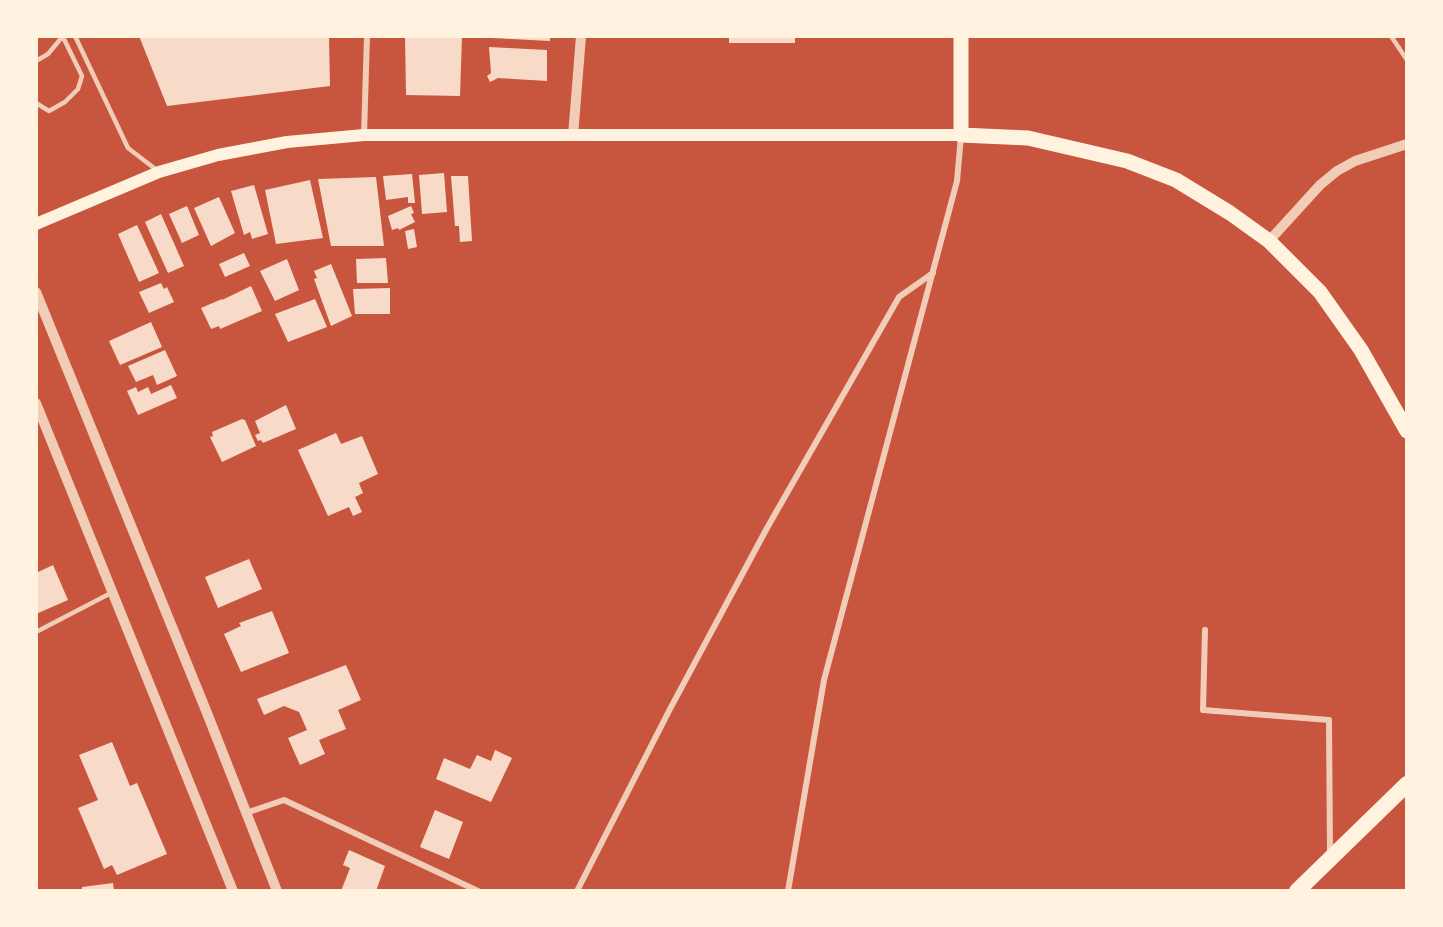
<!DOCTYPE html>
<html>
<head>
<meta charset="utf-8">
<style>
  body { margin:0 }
  #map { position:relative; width:1443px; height:927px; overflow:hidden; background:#c8553d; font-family:Karla,sans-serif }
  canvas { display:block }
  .frame { position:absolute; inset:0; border:38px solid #fff3e0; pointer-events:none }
</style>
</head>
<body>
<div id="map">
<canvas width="1443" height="927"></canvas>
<div class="frame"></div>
</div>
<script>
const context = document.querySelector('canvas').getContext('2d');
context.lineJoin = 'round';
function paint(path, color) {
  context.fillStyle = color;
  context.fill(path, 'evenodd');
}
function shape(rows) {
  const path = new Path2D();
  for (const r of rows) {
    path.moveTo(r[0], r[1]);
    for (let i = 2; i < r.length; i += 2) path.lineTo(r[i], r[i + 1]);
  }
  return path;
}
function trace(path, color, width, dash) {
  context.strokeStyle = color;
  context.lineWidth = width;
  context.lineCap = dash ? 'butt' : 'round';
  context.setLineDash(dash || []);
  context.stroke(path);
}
const building = shape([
  [139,36,329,36,330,86,167,106],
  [405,36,462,36,460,96,406,95],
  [492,36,550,36,550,41,492,38],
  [729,36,795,36,795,43,729,43],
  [489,47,547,50,547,81,498,78,490,82,487,76,491,73],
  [444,173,447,212,422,214,419,175],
  [412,174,415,203,408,203,408,197,386,200,383,176],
  [451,176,468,176,472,241,460,242,459,226,455,226],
  [376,177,384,246,331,246,318,179],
  [310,180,323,238,276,244,265,190],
  [254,185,268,234,252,239,250,232,244,235,231,191],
  [219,197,235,233,211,246,194,208],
  [187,206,199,235,182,243,169,214],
  [411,206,414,213,411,214,415,222,399,230,398,228,392,230,388,216],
  [161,214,184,266,168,273,145,222],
  [137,225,159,273,139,282,118,234],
  [414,229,417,247,408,249,405,231],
  [244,253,250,266,225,277,219,264],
  [386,258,388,283,357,283,356,259],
  [287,259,299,290,275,301,260,271],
  [331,264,352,316,331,326,314,279,317,278,314,271],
  [161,283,164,289,167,287,174,302,149,313,139,292],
  [251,286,262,311,220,329,219,326,211,329,201,308,222,299,222,300],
  [390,288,390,314,355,314,353,289],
  [315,299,327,327,288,342,275,314],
  [151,322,162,347,120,365,109,341],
  [165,350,177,376,157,385,153,375,136,382,128,366],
  [171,385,177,398,138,415,127,391,136,387,138,392,148,387,151,394],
  [286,405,296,429,263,443,261,440,258,441,255,435,260,433,255,421],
  [242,419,245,420,256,446,222,462,210,437,213,436,212,432],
  [336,433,341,444,362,436,378,474,359,483,363,493,355,497,362,512,353,516,349,507,328,516,298,450],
  [249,559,262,589,218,608,205,577],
  [53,565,68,600,36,614,36,573],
  [272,611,289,653,241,672,224,634,241,626,239,623],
  [346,665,361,700,338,710,346,729,319,740,325,754,300,765,288,738,307,730,299,712,284,706,264,715,257,699],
  [112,742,130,786,137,783,167,854,117,875,112,865,104,869,78,808,98,800,79,755],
  [495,750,512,758,491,802,436,779,444,758,470,769,477,755,491,761],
  [435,810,463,822,449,859,420,847],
  [349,850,385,866,376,891,341,891,350,868,343,865],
  [113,883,114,891,82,891,82,887]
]);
const service = shape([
  [75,36,128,148,158,171],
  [1391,36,1407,60],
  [36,61,48,54,63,36],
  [36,103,49,111,65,102,78,89,82,76,63,37],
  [36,632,111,593]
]);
const minor = shape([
  [364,135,367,36],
  [1205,630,1203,710,1329,720,1330,854],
  [246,813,284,800,478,891],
  [577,891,670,709,767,528,899,297,933,273],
  [788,891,824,680,957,181,961,136]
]);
const tertiary = shape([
  [573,136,581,36],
  [1269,241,1320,185,1337,171,1355,161,1407,144],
  [36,292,207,713,277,891],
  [36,403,233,891]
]);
const secondary = shape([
  [36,224,159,172,218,155,287,142,364,135,961,135]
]);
const primary = shape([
  [961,36,961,135,1028,138,1127,161,1176,180,1230,213,1269,241,1320,292,1361,350,1407,431]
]);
const trunk = shape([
  [1297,891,1407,784]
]);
paint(building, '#f7dbc8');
trace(service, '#f1ccb7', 4.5);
trace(minor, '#f1ccb7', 6);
trace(tertiary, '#f1ccb7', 10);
trace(secondary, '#fff3e0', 12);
trace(primary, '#fff3e0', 15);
trace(trunk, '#fff3e0', 16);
</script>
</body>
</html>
